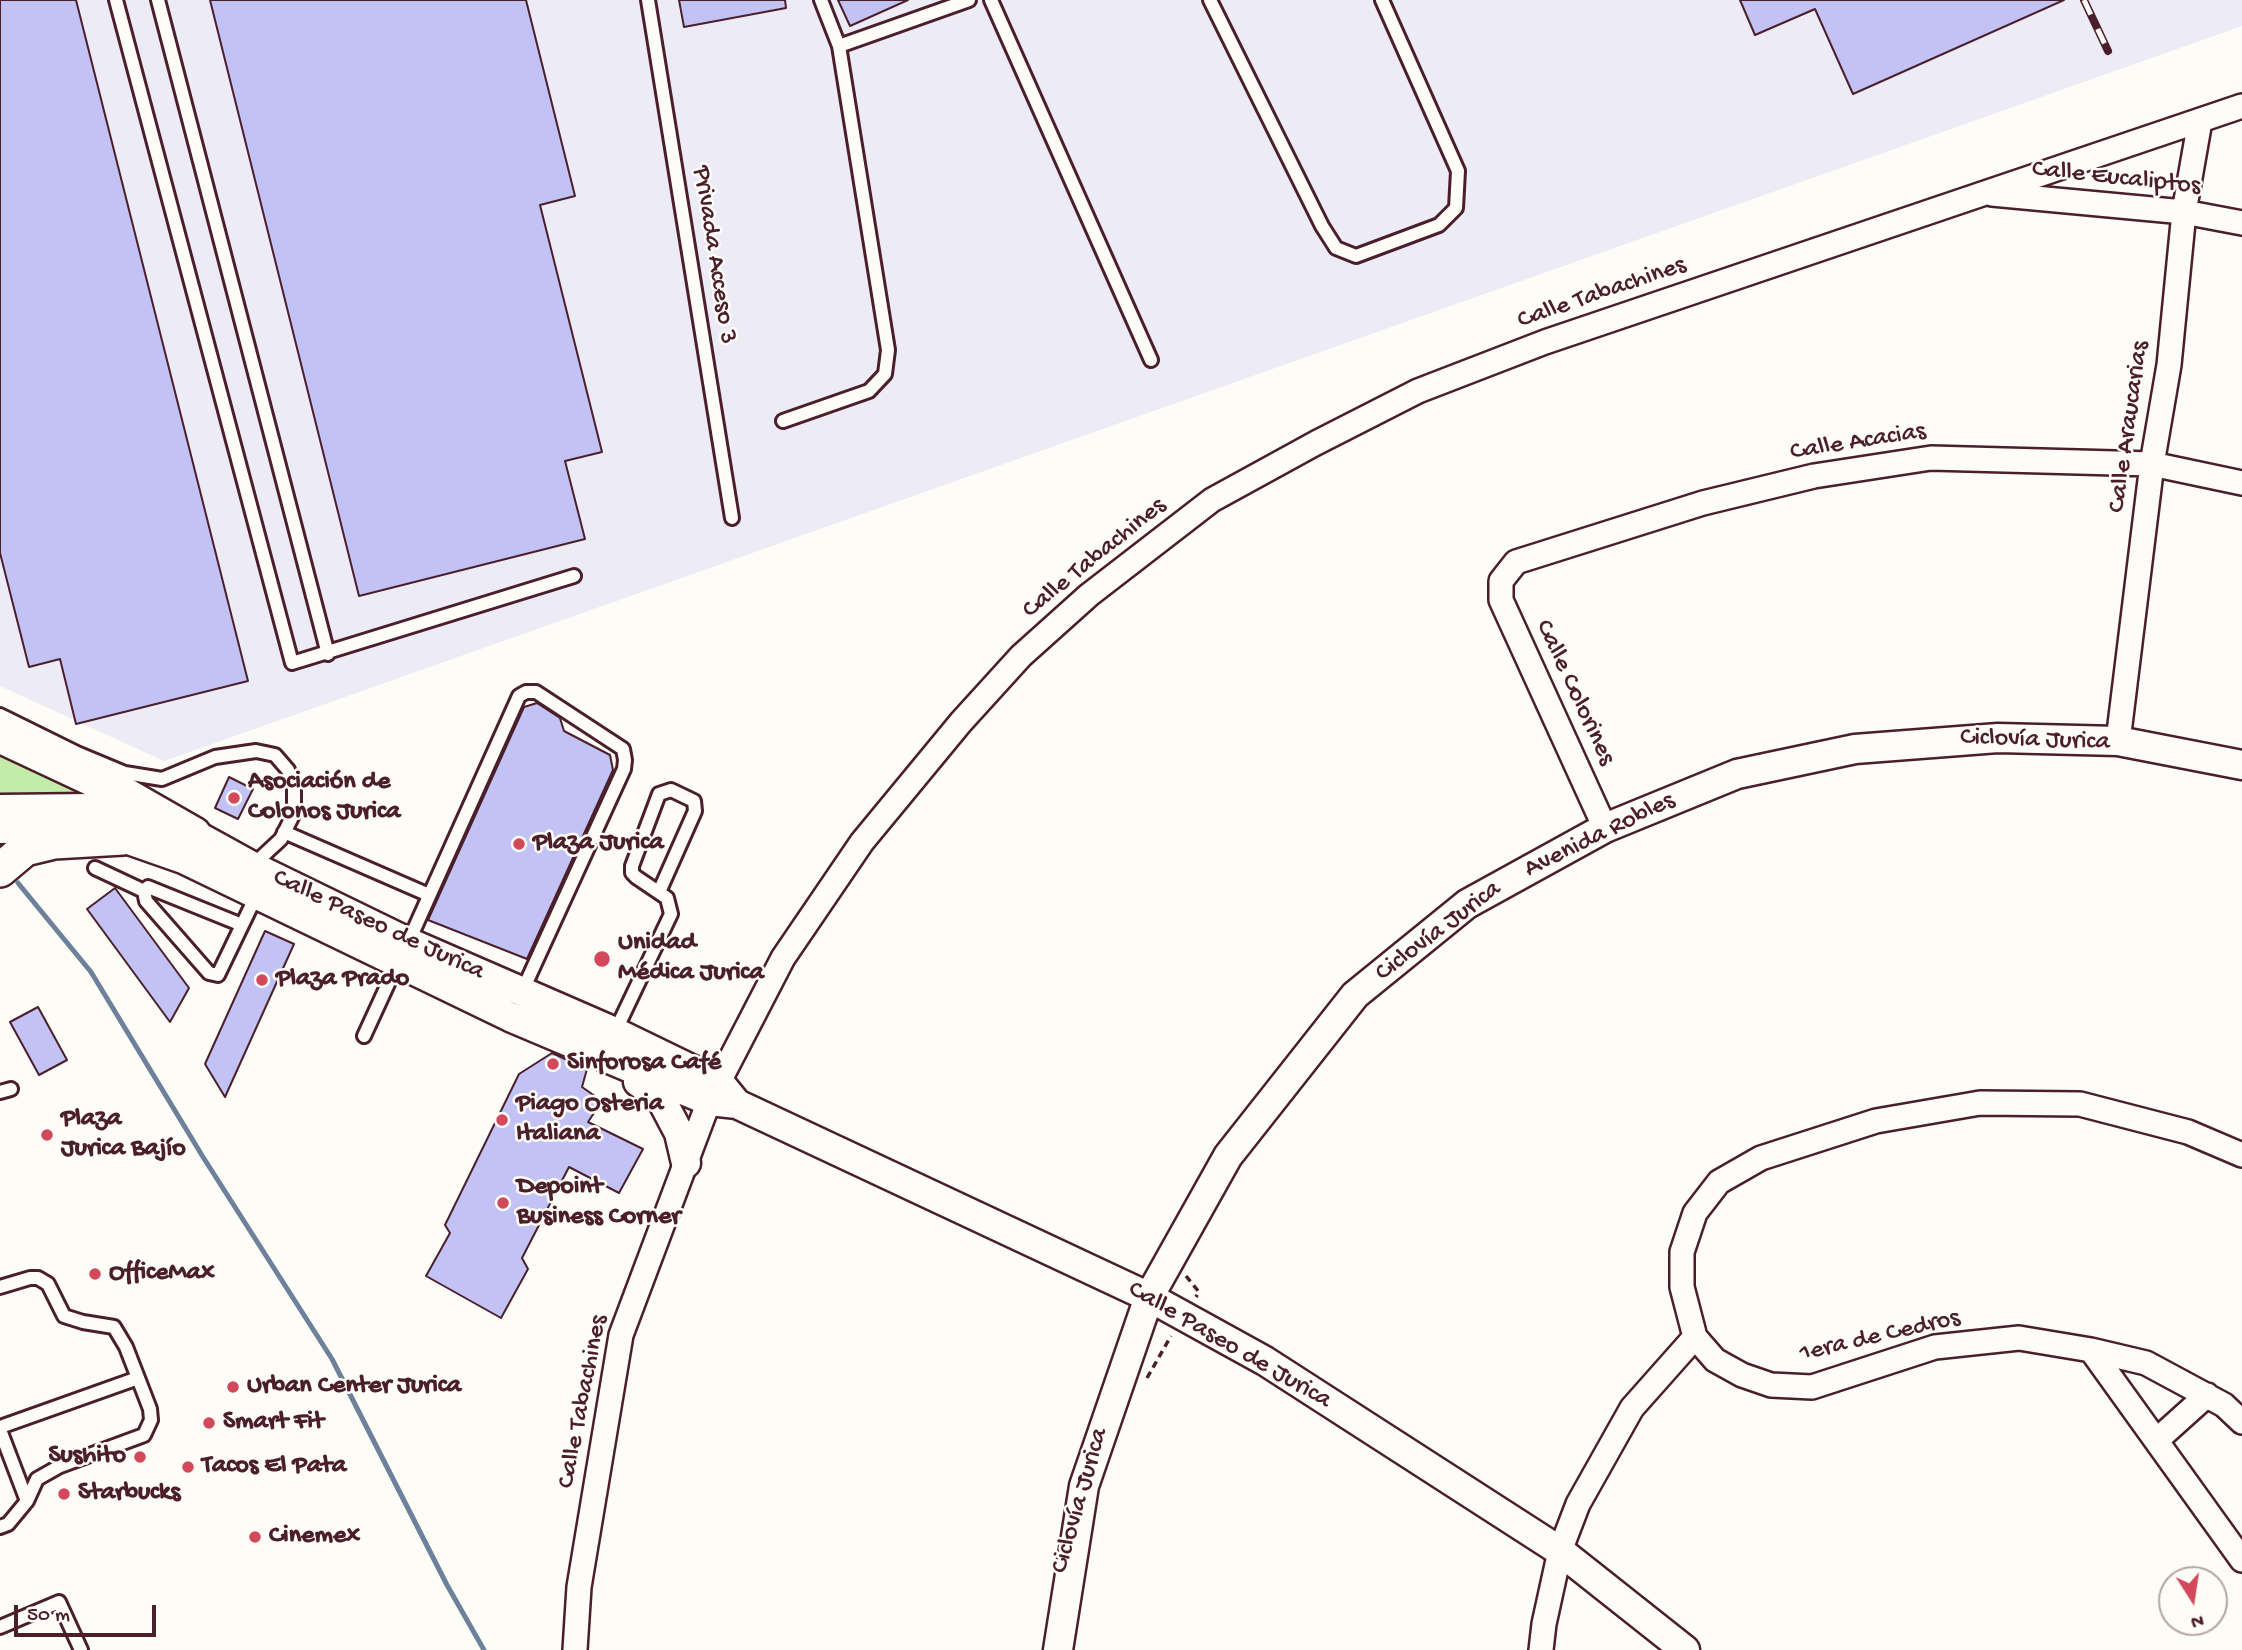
<!DOCTYPE html>
<html>
<head>
<meta charset="utf-8">
<style>
  body { margin:0 }
  #map { position:relative; width:2242px; height:1650px; overflow:hidden; background:#fdfcf7; font-family:"Gochi Hand",sans-serif }
  canvas { display:block }
  .north { position:absolute; left:2158px; top:1566px; width:70px; height:70px; box-sizing:border-box; background:#fdfcf7; border:2px solid #b5a4a5; border-radius:50%; rotate:168deg; font-size:19px; font-weight:700; line-height:28px; text-align:center; color:#4a1f2b }
  .north::after { content:''; display:block; margin:auto; width:24px; height:32px; background:#d1495b; clip-path:polygon(50% 0,100% 100%,50% 72%,0 100%) }
  .scale { position:absolute; left:14px; top:1605px; width:142px; height:32px; box-sizing:border-box; border:4px solid #4a1f2b; border-top:0; padding-left:9px; font-size:21px; line-height:24px; white-space:nowrap; color:#4a1f2b; -webkit-text-stroke:5px #fdfcf7; paint-order:stroke }
</style>
</head>
<body>
<div id="map">
<canvas width="2242" height="1650"></canvas>
<div class="north">N</div>
<div class="scale">50 m</div>
</div>
<script>
const context = document.querySelector('canvas').getContext('2d');
context.lineJoin = 'round';
function paint(path, color) {
  context.fillStyle = color;
  context.fill(path, 'evenodd');
}
function shape(rows) {
  const path = new Path2D();
  for (const r of rows) {
    path.moveTo(r[0], r[1]);
    for (let i = 2; i < r.length; i += 2) path.lineTo(r[i], r[i + 1]);
  }
  return path;
}
function trace(path, color, width, dash) {
  context.strokeStyle = color;
  context.lineWidth = width;
  context.lineCap = dash ? 'butt' : 'round';
  context.setLineDash(dash || []);
  context.stroke(path);
}
function write(font, color, halo, rows, align = 'center') {
  context.font = font + ' "Gochi Hand",sans-serif';
  context.lineWidth = 5;
  context.setLineDash([]);
  context.textBaseline = 'middle';
  context.strokeStyle = halo;
  context.fillStyle = color;
  for (const [text, x, y, turn = 0] of rows) {
    context.save();
    context.translate(x, y);
    context.rotate((+turn || 0) * Math.PI / 180);
    context.textAlign = isNaN(turn) ? turn : align;
    if (halo) context.strokeText(text, 0, 0);
    context.fillText(text, 0, 0);
    context.restore();
  }
}
const built = shape([
  [0,0,2242,0,2242,26,164,761,0,686]
]);
const green = shape([
  [0,745,93,793,0,793]
]);
const stream = shape([
  [18,883,91,972,203,1157,332,1359,447,1585,484,1650]
]);
const building = shape([
  [0,0,76,0,248,681,76,724,60,659,29,667,0,553,0,0],
  [210,0,526,0,575,196,540,205,602,452,565,461,585,539,359,596,210,0],
  [679,0,785,0,786,8,684,27,679,0],
  [838,0,908,0,850,26,838,0],
  [1740,0,2064,0,1853,94,1815,9,1755,35,1740,0],
  [537,703,560,718,564,731,610,755,613,770,527,959,428,920,524,707,537,703],
  [229,777,253,789,238,819,215,808,229,777],
  [115,888,189,988,170,1022,87,909,115,888],
  [265,931,294,944,225,1097,205,1064,265,931],
  [38,1007,67,1060,39,1075,10,1022,38,1007],
  [552,1053,587,1069,582,1087,602,1101,588,1122,643,1149,619,1193,569,1167,522,1258,528,1269,501,1318,426,1276,450,1233,445,1225,519,1074,552,1053]
]);
const path = shape([
  [1186,1276,1199,1292,1196,1297],
  [1147,1378,1171,1336]
]);
const service = shape([
  [116,0,292,663,574,576],
  [158,0,328,654],
  [648,0,732,518],
  [991,0,1151,360],
  [1210,0,1322,226,1336,248,1356,256,1439,225,1456,208,1458,171,1382,0],
  [839,46,969,0],
  [783,421,869,391,885,374,888,350,839,46,821,0],
  [0,715,77,753,125,773,162,779,215,757,256,751,275,755,288,770,294,786,294,813,281,839,252,866],
  [284,832,429,895],
  [95,868,144,891],
  [242,925,148,887,144,891,146,901,209,973,218,975,257,894],
  [408,943,519,696,526,692,536,692,623,749,625,760,624,769,521,994],
  [615,1032,671,914,667,898,636,877,632,873,632,866,659,794,671,790,694,801,695,811,659,892],
  [364,1036,398,962],
  [0,1092,11,1089],
  [0,1287,30,1278,38,1278,48,1284,64,1316,83,1322,114,1327,126,1347,150,1409,151,1420,144,1435,60,1466,37,1479,27,1501,8,1524,0,1527],
  [0,1427,138,1378],
  [0,1430,27,1501],
  [0,1627,59,1602,81,1650]
]);
const minor = shape([
  [1992,194,2184,212,2242,223],
  [2118,741,2152,464,2169,365,2184,212,2200,121],
  [1605,828,1501,600,1501,581,1516,562,1703,503,1814,476,1931,458,2152,464,2242,483],
  [2242,1155,2188,1132,2080,1104,1980,1103,1876,1121,1761,1158,1719,1182,1695,1213,1682,1252,1682,1287,1695,1337,1715,1360,1742,1375,1771,1385,1812,1387,1935,1347,2019,1338,2091,1350,2146,1363,2224,1405,2242,1422],
  [2091,1350,2242,1560],
  [2157,1440,2207,1395],
  [575,1650,579,1587,621,1335,709,1101,783,958,862,842,961,722,1021,656,1089,595,1212,500,1316,443,1418,391,1545,342,2242,106],
  [1541,1650,1544,1624,1560,1551,1578,1504,1632,1408,1695,1337]
]);
const tertiary = shape([
  [0,809,91,808,137,814,194,834,252,866,408,942,615,1032,720,1083,737,1104],
  [0,829,72,828,123,838,183,859,510,1017,709,1101,737,1104,1149,1297,1265,1361,1560,1551,1685,1650],
  [638,1082,660,1097,679,1133,686,1163],
  [1058,1650,1084,1486,1149,1297,1228,1156,1355,995,1467,904,1605,828,1737,774,1855,749,1998,738,2118,741,2242,765]
]);
const secondary = shape([
  [0,736,126,795,194,834],
  [0,870,25,849,54,842,123,838]
]);
const rail = shape([
  [2084,0,2108,51]
]);
const markers = [
  [234,798,7,"#d1495b"],
  [519,844,7,"#d1495b"],
  [602,959,9,"#d1495b"],
  [262,980,7,"#d1495b"],
  [553,1064,7,"#d1495b"],
  [502,1120,7,"#d1495b"],
  [47,1135,7,"#d1495b"],
  [503,1203,7,"#d1495b"],
  [95,1274,7,"#d1495b"],
  [233,1387,7,"#d1495b"],
  [209,1423,7,"#d1495b"],
  [140,1457,7,"#d1495b"],
  [188,1467,7,"#d1495b"],
  [64,1494,7,"#d1495b"],
  [255,1537,7,"#d1495b"]
];
const streetNames = [
  ["Calle Eucaliptos",2116,179,6],
  ["Privada Acceso 3",713,255,81],
  ["Calle Tabachines",1602,294,-19],
  ["Calle Araucarias",2130,427,-82],
  ["Calle Acacias",1858,443,-9],
  ["Calle Tabachines",1095,559,-39],
  ["Calle Colorines",1574,693,65],
  ["Ciclovía Jurica",2035,741,2],
  ["Avenida Robles",1600,836,-26],
  ["Calle Paseo de Jurica",378,926,25],
  ["Ciclovía Jurica",1439,932,-37],
  ["1era de Cedros",1880,1337,-13],
  ["Calle Paseo de Jurica",1229,1346,30],
  ["Calle Tabachines",584,1402,-79],
  ["Ciclovía Jurica",1081,1501,-74]
];
const poiNames = [
  ["Asociación de",248,783],
  ["Colonos Jurica",248,813],
  ["Plaza Jurica",533,844],
  ["Unidad",618,944],
  ["Médica Jurica",618,974],
  ["Plaza Prado",276,980],
  ["Sinforosa Café",567,1064],
  ["Piago Osteria",516,1105],
  ["Italiana",516,1135],
  ["Plaza",61,1120],
  ["Jurica Bajío",61,1150],
  ["Depoint",517,1188],
  ["Business Corner",517,1218],
  ["OfficeMax",109,1274],
  ["Urban Center Jurica",247,1387],
  ["Smart Fit",223,1423],
  ["Sushito",126,1457,"right"],
  ["Tacos El Pata",202,1467],
  ["Starbucks",78,1494],
  ["Cinemex",269,1537]
];
paint(built, '#ecebf6');
paint(green, '#c2eca8');
trace(stream, '#6d819b', 5);
paint(building, '#c3c2f4');
trace(building, '#4a1f2b', 2);
trace(service, '#4a1f2b', 18);
trace(minor, '#4a1f2b', 28);
trace(tertiary, '#4a1f2b', 33);
trace(secondary, '#4a1f2b', 38);
trace(path, '#4a1f2b', 3.5, [7, 5]);
trace(service, '#fdfcf7', 12);
trace(minor, '#fdfcf7', 23);
trace(tertiary, '#fdfcf7', 28);
trace(secondary, '#fdfcf7', 33);
trace(rail, '#4a1f2b', 8);
trace(rail, '#fdfcf7', 5, [16]);
for (const [x, y, r, color] of markers) {
  const dot = new Path2D();
  dot.arc(x, y, r, 0, 2 * Math.PI);
  context.fillStyle = color;
  context.fill(dot);
  trace(dot, '#fdfcf7', 2.5);
}
write('26px', '#4a1f2b', '#fdfcf7', streetNames);
write('bold 26px', '#4a1f2b', '#fdfcf7', poiNames, 'left');
</script>
</body>
</html>
